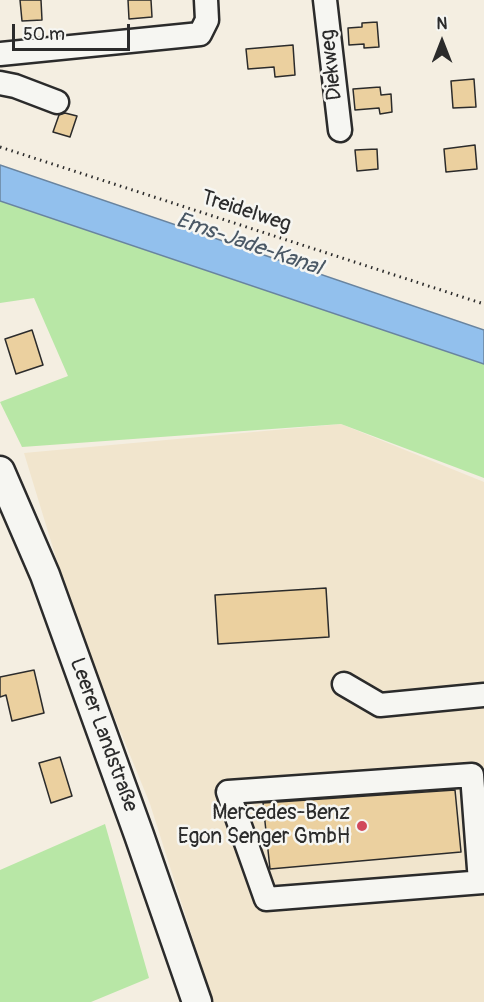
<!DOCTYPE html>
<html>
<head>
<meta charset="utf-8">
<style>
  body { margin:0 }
  #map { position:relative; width:484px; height:1002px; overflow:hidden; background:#f4eee1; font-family:Pangolin,sans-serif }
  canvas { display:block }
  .north { position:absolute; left:412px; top:12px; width:60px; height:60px; -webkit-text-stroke:4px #f6f6f2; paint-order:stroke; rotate:0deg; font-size:16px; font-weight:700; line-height:24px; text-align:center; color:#2b2b2b }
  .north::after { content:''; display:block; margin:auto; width:21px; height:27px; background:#2b2b2b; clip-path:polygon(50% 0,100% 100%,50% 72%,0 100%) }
  .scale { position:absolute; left:12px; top:24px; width:118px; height:27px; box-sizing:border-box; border:3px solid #2b2b2b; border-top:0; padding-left:8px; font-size:18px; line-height:21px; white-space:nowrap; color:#2b2b2b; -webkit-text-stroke:4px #f6f6f2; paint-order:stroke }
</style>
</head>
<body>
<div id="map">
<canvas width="484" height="1002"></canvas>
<div class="north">N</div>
<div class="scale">50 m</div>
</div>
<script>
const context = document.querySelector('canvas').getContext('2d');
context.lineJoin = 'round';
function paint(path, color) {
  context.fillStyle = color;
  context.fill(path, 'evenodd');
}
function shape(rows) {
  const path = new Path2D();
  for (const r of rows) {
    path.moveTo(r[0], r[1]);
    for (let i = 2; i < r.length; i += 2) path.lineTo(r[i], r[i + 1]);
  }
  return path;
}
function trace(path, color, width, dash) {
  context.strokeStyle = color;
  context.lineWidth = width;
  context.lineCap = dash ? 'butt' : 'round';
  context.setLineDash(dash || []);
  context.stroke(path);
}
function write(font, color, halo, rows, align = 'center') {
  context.font = font + ' Pangolin,sans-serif';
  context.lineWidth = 5;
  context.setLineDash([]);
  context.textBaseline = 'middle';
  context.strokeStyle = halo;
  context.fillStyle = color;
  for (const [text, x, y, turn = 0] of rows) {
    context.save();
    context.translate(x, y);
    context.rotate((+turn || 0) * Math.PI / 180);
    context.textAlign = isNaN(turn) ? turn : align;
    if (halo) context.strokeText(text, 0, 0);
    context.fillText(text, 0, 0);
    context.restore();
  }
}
const built = shape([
  [341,424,484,482,484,1002,213,1002,150,804,75,620,24,453]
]);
const green = shape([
  [0,201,484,363,484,478,341,424,22,447,0,402,68,376,34,298,0,303],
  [105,824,149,978,91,1002,0,1002,0,870]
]);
const water = shape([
  [0,165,484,330,484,364,0,201,0,165]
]);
const building = shape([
  [20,0,41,0,42,20,22,21,20,0],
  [128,0,151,0,152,17,129,19,128,0],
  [377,22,379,47,364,48,364,44,349,45,348,28,362,27,362,23,377,22],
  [293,45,295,75,275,77,274,67,248,69,246,49,293,45],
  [474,79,476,107,453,108,451,81,474,79],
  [380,87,381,95,391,94,392,112,380,114,379,108,355,110,353,89,380,87],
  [65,113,77,116,70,137,53,132,59,115,65,113],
  [475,145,477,169,446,172,444,149,475,145],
  [377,149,378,169,357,171,355,150,377,149],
  [32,330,43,365,16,374,5,339,32,330],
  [326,588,329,637,218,644,215,595,326,588],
  [34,670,44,713,12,721,6,695,0,697,0,677,34,670],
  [60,757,72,796,51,803,39,763,60,757],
  [455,790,461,852,270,869,263,803,455,790]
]);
const path = shape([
  [0,147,484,304]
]);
const minor = shape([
  [325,0,340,130],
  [0,54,200,34,207,20,206,0],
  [0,83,15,86,57,102],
  [344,684,380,705,484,695],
  [480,882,472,775,228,792,266,899,484,882]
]);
const major = shape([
  [0,471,45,575,139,835,197,1002]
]);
const markers = [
  [362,826,6,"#d1495b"]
];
const streetNames = [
  ["Diekweg",332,65,-96],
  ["Treidelweg",246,212,18],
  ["Leerer Landstraße",103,735,70]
];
const poiNames = [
  ["Mercedes-Benz",350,814],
  ["Egon Senger GmbH",350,838]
];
const waterNames = [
  ["Ems-Jade-Kanal",249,245,19]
];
paint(built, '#f1e5cd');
paint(green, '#b8e7a6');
paint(water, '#92c0ed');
trace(water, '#69849f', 1.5);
paint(building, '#ebd09f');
trace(building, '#2b2b2b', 1.5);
trace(minor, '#2b2b2b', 27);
trace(major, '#2b2b2b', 33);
trace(path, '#2b2b2b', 3, [1.5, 4.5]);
trace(minor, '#f6f6f2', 22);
trace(major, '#f6f6f2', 28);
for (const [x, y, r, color] of markers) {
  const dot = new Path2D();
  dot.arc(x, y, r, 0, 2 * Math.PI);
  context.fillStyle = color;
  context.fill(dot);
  trace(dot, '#f6f6f2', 2);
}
write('21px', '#2b2b2b', '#f6f6f2', streetNames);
write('21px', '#2b2b2b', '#f6f6f2', poiNames, 'right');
write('italic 22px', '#4a5865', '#f6f6f2', waterNames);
</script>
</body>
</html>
